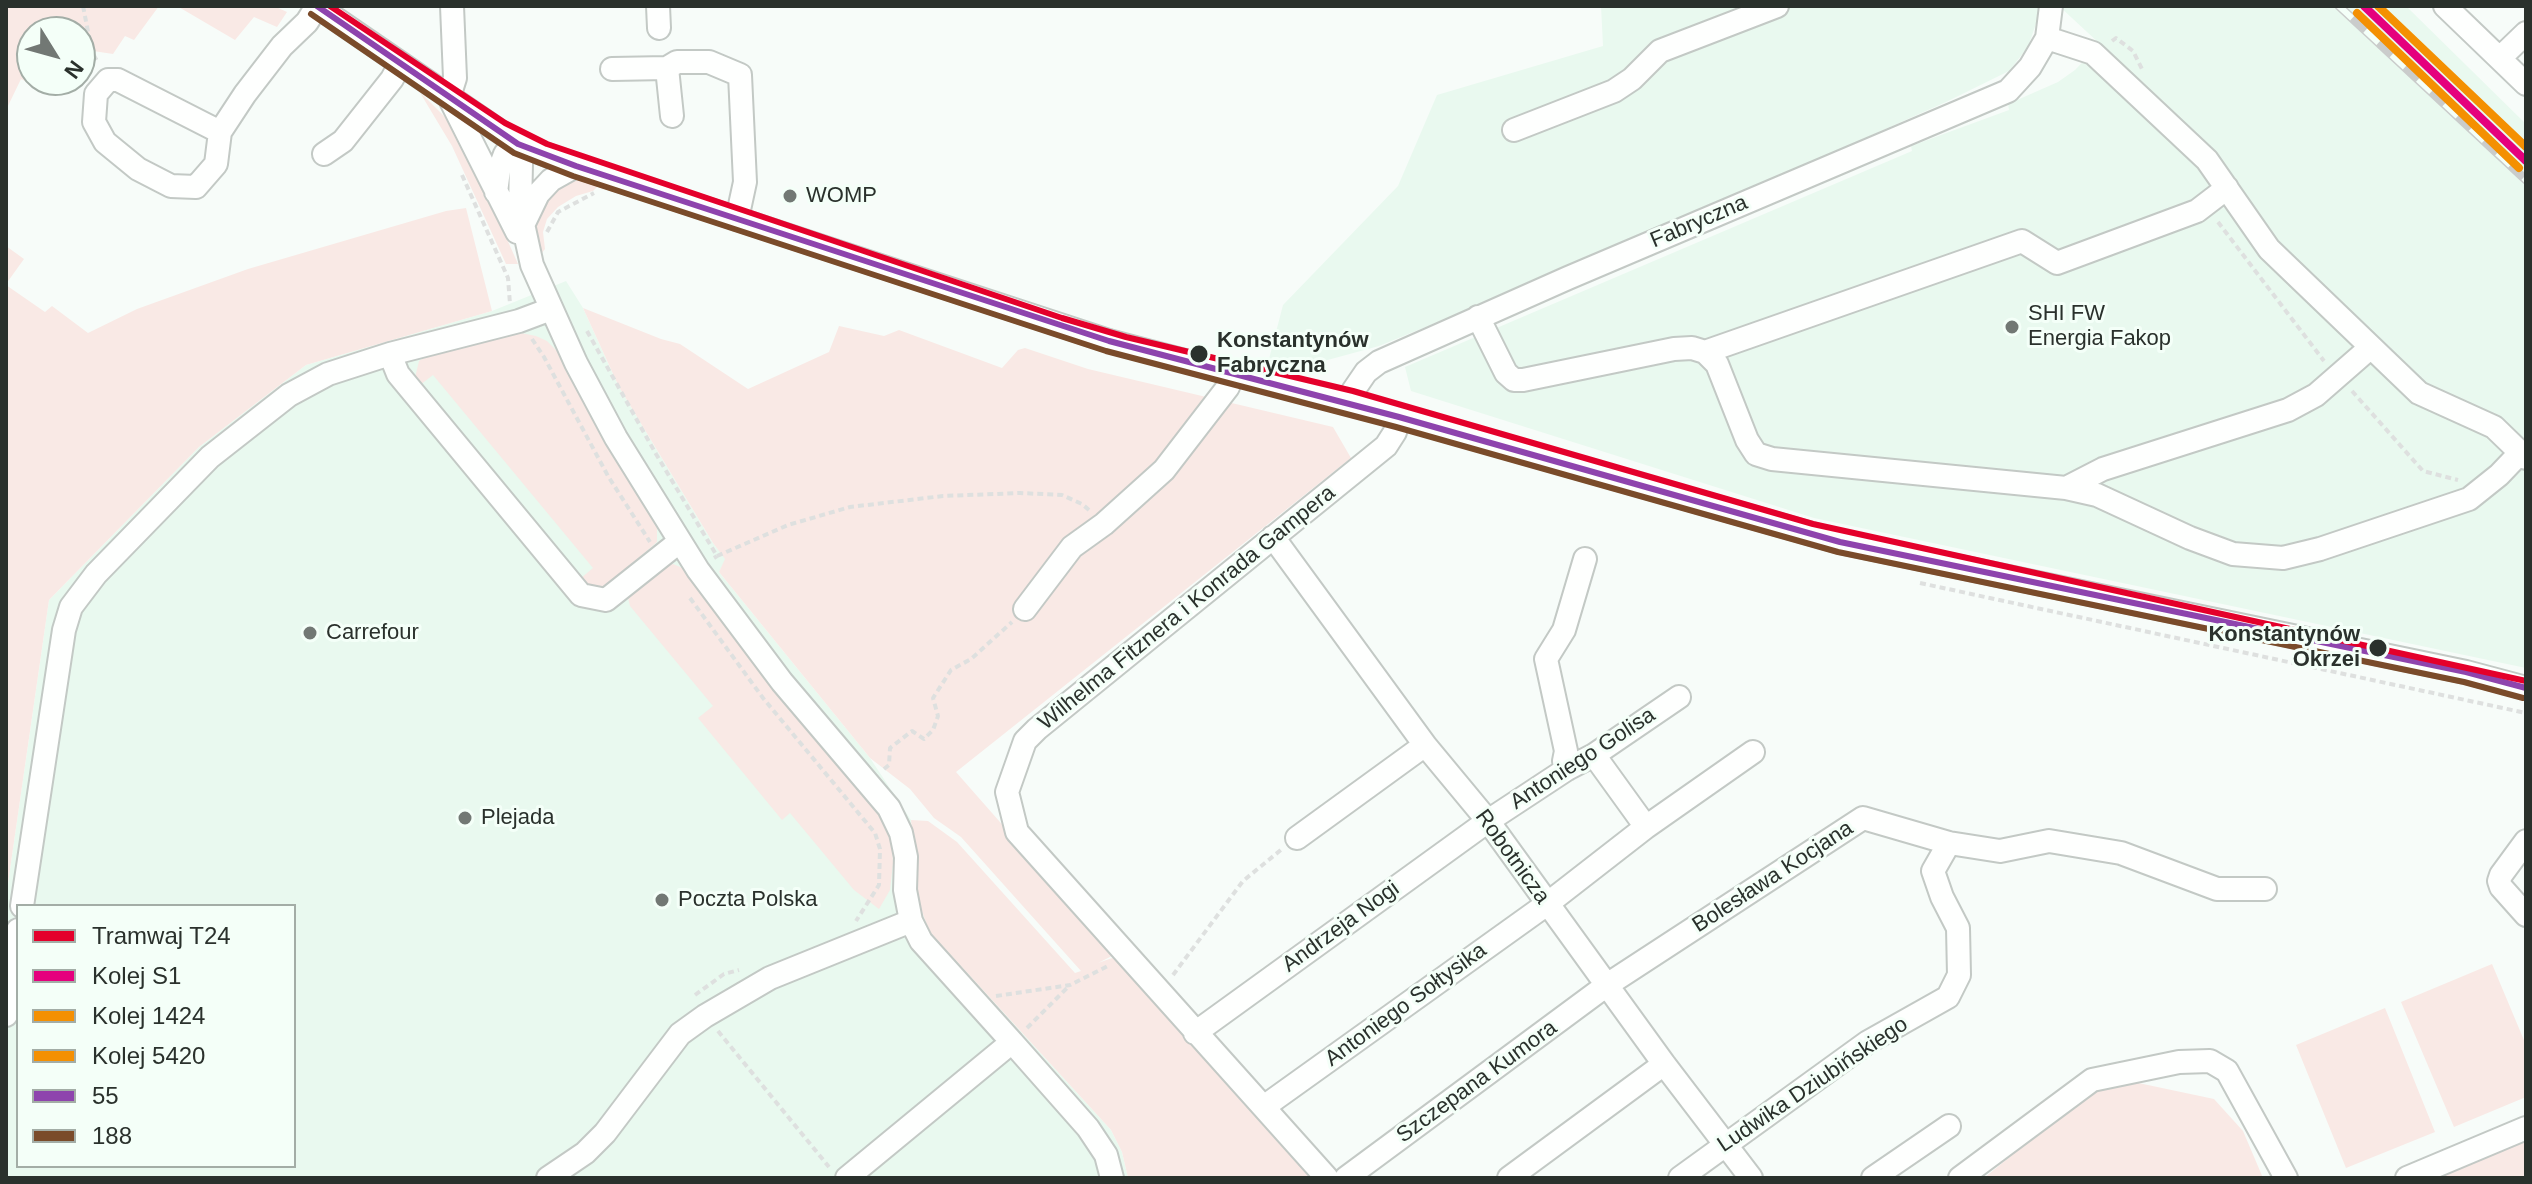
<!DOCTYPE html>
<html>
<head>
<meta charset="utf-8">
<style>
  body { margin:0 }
  #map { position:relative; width:2532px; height:1184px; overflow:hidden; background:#f7fcf9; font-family:Helvetica,sans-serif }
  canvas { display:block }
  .frame { position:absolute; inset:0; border:8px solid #2a312c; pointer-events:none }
  .legend { position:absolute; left:16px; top:904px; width:280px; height:264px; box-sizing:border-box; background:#f4fff8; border:2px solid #a3ada6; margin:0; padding:10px 14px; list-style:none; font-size:24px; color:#2a312c }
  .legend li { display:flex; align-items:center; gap:16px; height:40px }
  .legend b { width:40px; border:2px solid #a3ada6 }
  .north { position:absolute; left:16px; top:16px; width:80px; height:80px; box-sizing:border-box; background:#f4fff8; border:2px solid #a3ada6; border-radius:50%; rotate:127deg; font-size:22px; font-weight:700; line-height:32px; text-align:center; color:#2a312c }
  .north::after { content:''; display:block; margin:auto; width:28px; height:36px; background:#727874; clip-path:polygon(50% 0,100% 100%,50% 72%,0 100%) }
</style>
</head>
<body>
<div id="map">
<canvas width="2532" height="1184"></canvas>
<div class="frame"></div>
<ul class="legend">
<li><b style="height:10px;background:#e4002b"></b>Tramwaj T24</li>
<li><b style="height:10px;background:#e5007d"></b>Kolej S1</li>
<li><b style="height:10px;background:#f49002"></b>Kolej 1424</li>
<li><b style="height:10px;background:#f49002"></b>Kolej 5420</li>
<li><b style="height:10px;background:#8e44ad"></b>55</li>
<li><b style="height:10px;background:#7a4b2a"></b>188</li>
</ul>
<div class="north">N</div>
</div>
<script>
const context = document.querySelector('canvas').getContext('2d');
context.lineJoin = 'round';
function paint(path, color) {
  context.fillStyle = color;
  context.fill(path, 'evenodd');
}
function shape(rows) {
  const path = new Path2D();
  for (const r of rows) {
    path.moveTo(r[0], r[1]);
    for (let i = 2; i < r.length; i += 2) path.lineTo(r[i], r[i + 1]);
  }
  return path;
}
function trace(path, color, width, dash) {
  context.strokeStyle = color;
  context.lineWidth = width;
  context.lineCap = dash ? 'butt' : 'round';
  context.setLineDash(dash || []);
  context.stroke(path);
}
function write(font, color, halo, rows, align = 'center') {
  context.font = font + ' Helvetica,sans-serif';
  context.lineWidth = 6;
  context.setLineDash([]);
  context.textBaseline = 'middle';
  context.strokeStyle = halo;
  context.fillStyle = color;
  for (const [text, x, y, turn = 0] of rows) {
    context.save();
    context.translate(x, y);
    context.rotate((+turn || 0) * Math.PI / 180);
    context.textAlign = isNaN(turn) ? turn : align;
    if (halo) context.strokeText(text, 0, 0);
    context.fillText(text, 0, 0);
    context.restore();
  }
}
const built = shape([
  [1601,6,2042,6,2028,47,2009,71,1946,102,1605,254,1379,346,1313,364,1269,359,1283,305,1398,186,1437,95,1603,46],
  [2059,6,2406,6,2526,124,2526,668,1814,518,1411,391,1405,367,1912,151,1911,146,2009,110,2008,104,2058,82,2075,70,2100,44],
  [566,281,583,308,619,387,713,543,726,559,719,572,870,758,911,820,918,900,929,931,1111,1130,1122,1152,1128,1178,6,1178,6,897,49,600,199,447,306,365,492,311],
  [18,906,294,906,294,1166,18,1166]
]);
const green = shape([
  [6,6,159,6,134,40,125,36,113,54,80,49,80,32,32,32,32,80,49,80,45,91,21,79,6,110],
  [177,6,274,6,287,12,277,27,254,17,235,40],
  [419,91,459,131,518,264,506,264,452,146],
  [583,180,600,184,593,191,576,196,558,207,547,219,543,232,545,249,541,254,537,234,537,218,540,207,555,189,570,181],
  [466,208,492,311,306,365,199,447,49,600,6,897,6,285,45,312,52,306,88,333,137,309,248,269,446,211],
  [6,246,24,259,6,284],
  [583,308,661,339,680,344,748,389,829,352,839,326,884,336,899,330,1002,368,1018,350,1025,348,1088,369,1333,427,1351,458,956,772,1116,954,1098,963,1115,957,1311,1178,1128,1178,1122,1152,1111,1130,929,931,918,900,911,820,928,821,957,842,1075,973,1081,971,961,837,934,818,910,789,870,758,719,572,725,559,713,543,619,387],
  [516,332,536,336,547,341,557,351,602,436,657,528,657,542,604,588,594,589,580,579,593,568,433,375,420,385,415,378,419,361,427,356],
  [673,564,685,569,784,704,876,810,887,827,892,844,893,863,890,890,879,909,854,890,790,813,782,820,698,718,713,706,630,606,628,598,632,591,661,568],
  [2492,964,2526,1045,2526,1097,2454,1127,2401,1002],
  [2385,1008,2435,1132,2346,1168,2296,1045],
  [2129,1081,2214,1099,2243,1131,2263,1178,1984,1178,2091,1090],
  [2526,1139,2526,1178,2426,1178]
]);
const path = shape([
  [83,6,92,52,97,61],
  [2112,41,2116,38,2133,51,2142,69],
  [462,175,508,278,510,304],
  [2218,222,2324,361],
  [547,232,558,212,594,193],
  [587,331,656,454,717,556,714,558],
  [532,339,544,357,608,476,650,542],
  [2352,391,2423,471,2458,480],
  [717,556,788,525,850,507,943,496,1020,493,1062,495,1082,504,1089,510],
  [1920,583,2526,713],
  [690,598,763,698,875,833,880,849,879,885,856,921],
  [884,769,889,765,890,748,912,731,924,739,933,730,938,716,933,698,951,670,971,659,1012,622],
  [1173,975,1243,881,1282,849],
  [695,995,724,974,739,970],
  [996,996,1070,985,1110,965],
  [1027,1028,1069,986],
  [718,1031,829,1167]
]);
const minor = shape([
  [317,6,518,144,576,166,1109,341,1399,417,1840,542,2466,672,2526,688],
  [452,6,455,78,449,97,517,232],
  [658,6,659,28],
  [2445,6,2526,84],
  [2047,38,2093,53,2207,160,2269,249,2419,393,2494,427,2526,458],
  [2500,58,2526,33],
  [612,69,667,68],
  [672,116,667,68,677,62,709,62,740,75,745,182,737,219],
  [1514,130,1614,91,1632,79,1660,51,1777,6],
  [220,132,118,80,108,80,96,94,94,122,105,142,138,169,171,186,196,187,216,164,220,132,245,94,282,46,307,22,317,6],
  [518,144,521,164,520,210,532,265,576,363,616,438,698,570,782,682,889,808,901,833,906,857,905,890,911,921,921,941,1012,1042,847,1178],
  [324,154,343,141,392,79,400,64],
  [496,192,499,170,505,154,518,144],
  [524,223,538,194,551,180,576,166],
  [1478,317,1506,373,1514,380,1523,380,1674,349,1692,348,1705,352,1717,364,1747,440,1756,454,1772,459,2066,488,2097,495,2190,538,2233,554,2283,558,2320,549,2469,499,2499,475,2520,453],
  [1705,352,2022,241,2057,263,2197,211,2227,188],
  [390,354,398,374,581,595,606,600,679,542],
  [1349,403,1353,391,1366,372,1379,362,1568,278,2008,91,2030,67,2047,38,2051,6],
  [2066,488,2103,469,2288,410,2316,395,2371,347],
  [1273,537,1425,745,1488,821,1664,1064,1751,1178],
  [1025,609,1072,547,1104,524,1164,470,1228,387,1233,373],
  [1594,755,1646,827],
  [1567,769,1564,761,1566,751,1546,659,1564,630,1585,559],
  [1297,838,1425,745],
  [2526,841,2501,875,2499,881,2501,887,2526,915],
  [22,906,64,630,71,607,96,574,210,457,289,395,328,374,390,354,519,321,551,309],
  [6,1015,18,930],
  [1195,1033,1488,821,1567,769,1594,755,1679,697],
  [1012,1042,1088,1128,1106,1155,1112,1178],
  [1265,1106,1547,904,1646,827,1753,752],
  [548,1178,585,1153,605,1133,680,1034,705,1016,770,978,911,921],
  [1327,1178,1017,832,1007,792,1025,741,1037,729,1386,446,1395,432,1399,417],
  [1346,1178,1607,985,1863,818,1949,843,2000,851,2049,841,2121,853,2217,889,2265,889],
  [1509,1178,1664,1064],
  [1680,1178,1868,1042,1948,997,1959,975,1958,928,1942,897,1933,871,1949,843],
  [1873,1178,1949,1126],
  [1960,1178,2092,1080,2179,1062,2210,1061,2227,1071,2286,1178],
  [2407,1178,2526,1128]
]);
const rail = shape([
  [2339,6,2526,180]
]);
const bus1 = shape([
  [317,6,518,144,576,166,1109,341,1399,417,1840,542,2466,672,2526,688]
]);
const bus2 = shape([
  [311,14,514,153,573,176,1106,351,1396,427,1838,552,2464,682,2523,698]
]);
const rail1 = shape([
  [2364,6,2526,161]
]);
const rail2 = shape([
  [2357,13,2519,168]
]);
const rail3 = shape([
  [2378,6,2526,147]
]);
const tram1 = shape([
  [330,6,505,123,547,144,1062,318,1126,337,1353,391,1813,524,2526,681]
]);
const markers = [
  [790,196,8,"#727874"],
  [2012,327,8,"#727874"],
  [1199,354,10,"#2a312c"],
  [310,633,8,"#727874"],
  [2378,648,10,"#2a312c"],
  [465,818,8,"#727874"],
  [662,900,8,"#727874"]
];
const poiNames = [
  ["WOMP",806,196],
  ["SHI FW",2028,314],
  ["Energia Fakop",2028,339],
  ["Carrefour",326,633],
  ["Plejada",481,818],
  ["Poczta Polska",678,900]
];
const streetNames = [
  ["Fabryczna",1699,222,-23],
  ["Wilhelma Fitznera i Konrada Gampera",1187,608,-39],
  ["Antoniego Golisa",1583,759,-33],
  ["Robotnicza",1512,857,54],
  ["Bolesława Kocjana",1773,877,-33],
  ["Andrzeja Nogi",1341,927,-36],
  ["Antoniego Sołtysika",1406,1005,-36],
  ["Szczepana Kumora",1477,1082,-36],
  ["Ludwika Dziubińskiego",1813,1085,-34]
];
const stopNames = [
  ["Konstantynów",1217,341],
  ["Fabryczna",1217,366],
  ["Konstantynów",2360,635,"right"],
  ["Okrzei",2360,660,"right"]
];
paint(built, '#e9f9ef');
paint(green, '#f9e9e5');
trace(minor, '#c3c9c5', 26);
trace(path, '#dee0df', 4, [6, 4]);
trace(minor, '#fefffe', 22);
trace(rail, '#cacccb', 9);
trace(rail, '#f4fff8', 6, [18]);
trace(bus1, '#8e44ad', 6);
trace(bus2, '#7a4b2a', 6);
trace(rail1, '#e5007d', 8);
trace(rail2, '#f49002', 8);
trace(rail3, '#f49002', 8);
trace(tram1, '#e4002b', 6);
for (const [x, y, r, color] of markers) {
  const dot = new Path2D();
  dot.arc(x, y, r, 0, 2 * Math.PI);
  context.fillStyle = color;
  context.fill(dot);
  trace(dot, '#f4fff8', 3);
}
write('22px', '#2a312c', '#f4fff8', poiNames, 'left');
write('22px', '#2a312c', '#f4fff8', streetNames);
write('bold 22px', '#2a312c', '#f4fff8', stopNames, 'left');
</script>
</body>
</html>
